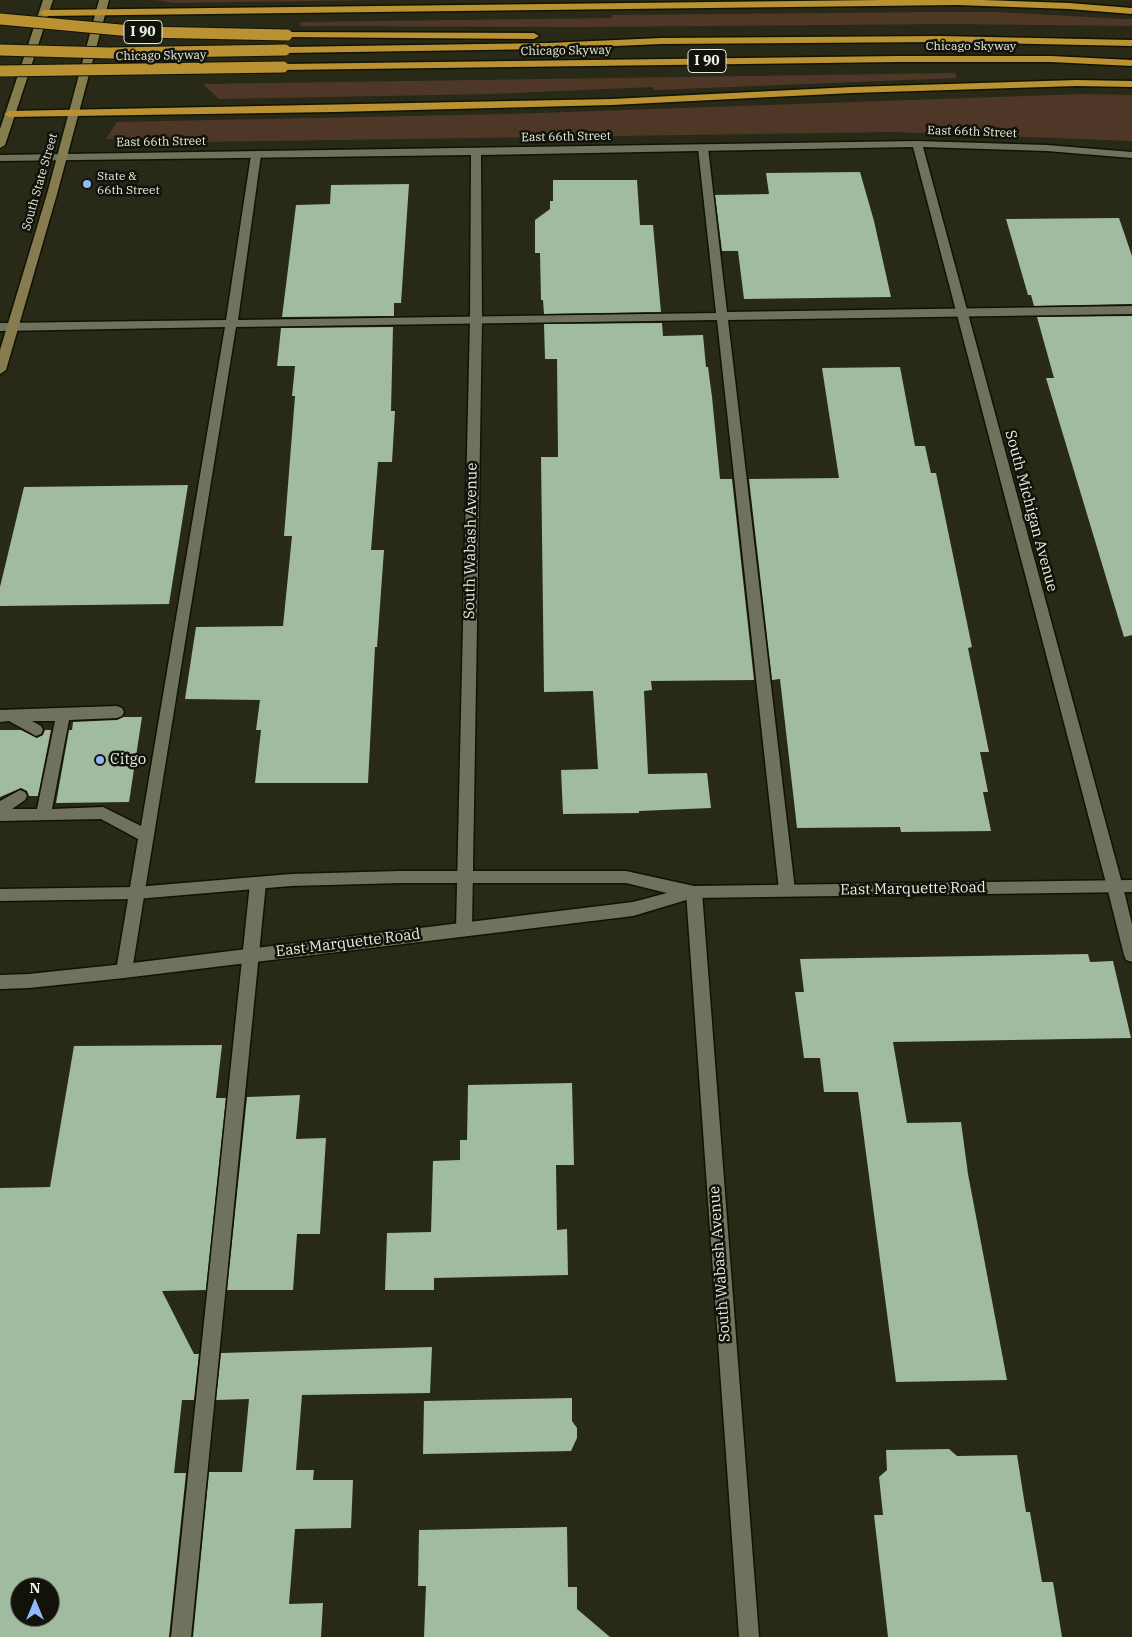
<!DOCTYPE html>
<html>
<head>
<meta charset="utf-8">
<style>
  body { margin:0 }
  #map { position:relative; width:1132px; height:1637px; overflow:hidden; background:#282a17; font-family:"IBM Plex Serif",serif }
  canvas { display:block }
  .north { position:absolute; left:10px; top:1577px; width:50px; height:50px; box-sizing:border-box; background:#111209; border:1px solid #686a5f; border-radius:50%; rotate:0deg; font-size:14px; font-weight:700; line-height:20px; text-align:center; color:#ebede0 }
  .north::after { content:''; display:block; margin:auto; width:18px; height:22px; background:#93b7fd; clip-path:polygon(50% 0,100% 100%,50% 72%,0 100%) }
</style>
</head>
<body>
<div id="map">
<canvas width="1132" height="1637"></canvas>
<div class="north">N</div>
</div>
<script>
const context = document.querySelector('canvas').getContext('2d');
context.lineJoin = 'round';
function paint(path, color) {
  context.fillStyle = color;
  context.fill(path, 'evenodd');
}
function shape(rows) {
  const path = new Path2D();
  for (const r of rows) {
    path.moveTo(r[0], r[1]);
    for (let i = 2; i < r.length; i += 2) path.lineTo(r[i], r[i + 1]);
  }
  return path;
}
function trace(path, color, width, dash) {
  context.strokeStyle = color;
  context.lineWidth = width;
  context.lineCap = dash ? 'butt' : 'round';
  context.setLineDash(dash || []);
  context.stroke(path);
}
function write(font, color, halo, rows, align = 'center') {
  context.font = font + ' "IBM Plex Serif",serif';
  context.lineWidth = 5;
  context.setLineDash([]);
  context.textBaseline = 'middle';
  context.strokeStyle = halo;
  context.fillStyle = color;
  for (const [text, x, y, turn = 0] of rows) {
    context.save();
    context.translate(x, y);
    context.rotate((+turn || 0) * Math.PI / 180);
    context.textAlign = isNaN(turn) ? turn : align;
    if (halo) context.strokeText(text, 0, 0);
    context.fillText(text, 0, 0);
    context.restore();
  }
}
const green = shape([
  [155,0,380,0,174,3],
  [938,12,997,12,1125,19,1132,19,1132,26,950,24,581,27,300,26,301,22,612,18,612,15],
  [955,73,957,78,654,90,653,87,490,94,219,99,203,84],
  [1084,94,1132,95,1132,141,893,132,126,143,127,139,106,139,117,122,510,114]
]);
const building = shape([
  [860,172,874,221,891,297,744,299,738,251,722,251,715,195,769,194,766,173],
  [553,180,637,180,640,225,653,225,661,312,544,314,543,300,541,300,540,253,535,253,535,220,550,209,550,201,553,201],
  [409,184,401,303,394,303,394,316,282,317,296,205,330,204,331,185],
  [1119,218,1132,256,1132,304,1034,306,1031,295,1028,295,1006,219],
  [1132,316,1132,635,1124,637,1046,378,1054,378,1037,317],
  [662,323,663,336,703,335,706,367,708,367,712,397,720,479,732,479,754,680,651,681,652,690,644,691,648,774,707,773,711,808,639,811,639,813,563,814,561,770,598,769,593,691,544,692,541,457,558,457,557,359,545,359,544,324],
  [393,327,391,411,395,411,392,462,378,462,371,550,384,550,377,647,375,647,368,783,255,783,261,730,256,730,260,700,185,699,196,627,283,626,292,536,284,536,295,396,292,396,295,366,277,366,281,328],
  [900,367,915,446,925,446,931,473,936,473,972,647,968,648,989,752,980,752,988,792,983,792,991,831,901,832,900,827,797,828,780,679,772,680,749,479,839,478,822,368],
  [188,485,169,604,0,606,0,587,24,487],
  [123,717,142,717,129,802,56,803,69,730,72,730,73,722,117,720],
  [0,730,21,730,37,738,43,735,45,730,51,730,38,796,29,796,27,791,21,788,0,797],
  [1088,954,1090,962,1113,961,1131,1038,893,1042,907,1123,961,1122,968,1174,1007,1380,896,1382,858,1092,824,1092,820,1058,804,1058,795,992,804,992,800,959],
  [222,1045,216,1098,226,1098,206,1290,162,1291,194,1354,199,1354,194,1400,182,1400,174,1473,186,1473,169,1637,0,1637,0,1188,50,1187,74,1046],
  [20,1587,50,1587,50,1617,20,1617],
  [572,1083,574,1165,556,1165,557,1230,567,1229,568,1275,434,1278,434,1290,385,1290,387,1233,431,1232,433,1161,460,1160,460,1140,467,1140,468,1085],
  [300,1095,296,1139,326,1138,320,1234,297,1234,293,1290,227,1290,247,1097],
  [432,1347,430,1393,302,1395,296,1470,314,1470,313,1480,353,1480,351,1528,295,1529,289,1604,323,1603,321,1637,193,1637,209,1472,242,1472,249,1399,216,1400,221,1353],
  [572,1398,572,1421,577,1428,577,1438,571,1451,423,1454,424,1401],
  [949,1449,957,1456,1017,1455,1026,1512,1030,1512,1042,1582,1053,1582,1062,1637,888,1637,874,1515,883,1515,879,1477,887,1470,886,1450],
  [567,1527,568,1587,577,1587,577,1609,610,1637,424,1637,426,1586,418,1586,419,1530]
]);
const service = shape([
  [703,145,708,148,727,312,1132,306,1132,314,728,320,795,890,792,895,787,896,782,895,779,890,717,320,236,327,132,971,130,976,124,978,118,976,116,971,138,839,101,819,0,821,0,801,20,790,25,792,27,796,25,800,12,809,37,809,55,721,32,721,41,726,43,730,41,734,36,736,9,721,0,722,0,710,117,706,122,708,124,712,122,716,117,718,69,720,52,809,103,807,141,826,225,327,0,331,0,323,226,320,251,155,256,152,261,155,238,320,716,313,698,148,703,145],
  [258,877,263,878,266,883,191,1637,171,1637,250,883,253,878,258,877],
  [1115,881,1120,882,1123,887,1132,924,1132,962,1126,960,1124,955,1107,887,1110,882,1115,881]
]);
const minor = shape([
  [917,141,1047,145,1132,152,1132,158,1047,151,923,147,1123,887,1120,892,1115,893,1110,892,1107,887,913,147,481,155,482,320,472,929,470,934,464,936,458,934,456,929,470,320,471,155,0,161,0,155,917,141],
  [694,886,699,887,702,892,759,1637,739,1637,686,892,689,887,694,886]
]);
const tertiary = shape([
  [401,871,626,871,694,886,1132,880,1132,892,693,898,633,916,124,978,29,988,0,989,0,975,29,974,124,964,633,902,667,893,626,883,401,883,291,886,136,899,0,901,0,889,136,887,291,874,401,871]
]);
const secondary = shape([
  [43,0,53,0,5,145,0,148,0,129,43,0],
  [99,0,109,0,57,194,6,370,0,374,0,350,47,194,99,0]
]);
const motorway = shape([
  [881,0,983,0,1069,3,1132,8,1132,14,1069,9,957,5,44,16,39,13,44,10,881,0],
  [287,32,534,33,539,36,534,39,283,37,282,35,287,32],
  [940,36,1132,40,1132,46,940,42,661,44,548,49,285,53,280,50,285,47,548,43,661,38,940,36],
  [898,56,1051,56,1132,60,1132,66,1051,62,898,62,283,70,278,67,283,64,898,56],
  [1077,80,1132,81,1132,87,1077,86,852,93,612,105,335,112,9,117,4,114,9,111,612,99,852,87,1077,80]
]);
const motorwayBridge = shape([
  [0,19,142,32,287,35],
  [0,50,110,53,285,50],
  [0,71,283,67]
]);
const markers = [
  [87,184,5,"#93b7fd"],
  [100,760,5,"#93b7fd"]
];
const farStreetnames = [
  ["Chicago Skyway",971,47],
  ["Chicago Skyway",566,51,-1],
  ["Chicago Skyway",161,56,-1],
  ["East 66th Street",972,132,2],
  ["East 66th Street",566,137,-1],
  ["East 66th Street",161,142,-1],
  ["South State Street",40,182,-74]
];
const farPoinames = [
  ["State &",97,177],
  ["66th Street",97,191]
];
const shields = [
  [143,32,38],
  [707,61,38]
];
const shieldNames = [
  ["I 90",143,32],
  ["I 90",707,61]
];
const streetNames = [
  ["South Michigan Avenue",1031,511,75],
  ["South Wabash Avenue",471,541,-89],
  ["East Marquette Road",913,889,-1],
  ["East Marquette Road",348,943,-7],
  ["South Wabash Avenue",720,1264,-94]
];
const poiNames = [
  ["Citgo",110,760]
];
paint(green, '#4f3728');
paint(building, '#a0bb9f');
trace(service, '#111302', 3);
trace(minor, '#111302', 3);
trace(tertiary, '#111302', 3);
trace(secondary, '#111302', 3);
trace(motorway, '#111302', 3);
paint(service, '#6f725c');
paint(minor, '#6f725c');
paint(tertiary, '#6f725c');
paint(secondary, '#867c4f');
paint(motorway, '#bb9232');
trace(motorwayBridge, '#111302', 13, []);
trace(motorwayBridge, '#bb9232', 11);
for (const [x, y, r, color] of markers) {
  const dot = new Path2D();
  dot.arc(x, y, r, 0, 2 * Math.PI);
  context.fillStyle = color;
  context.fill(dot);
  trace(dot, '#111209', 2);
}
write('12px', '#ebede0', '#111209', farStreetnames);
write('12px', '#ebede0', '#111209', farPoinames, 'left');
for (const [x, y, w] of shields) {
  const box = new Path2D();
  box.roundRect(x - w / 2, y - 11.5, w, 23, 4);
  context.fillStyle = '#111209';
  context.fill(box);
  trace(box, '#ebede0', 1);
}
write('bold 14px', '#ebede0', null, shieldNames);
write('15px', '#ebede0', '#111209', streetNames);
write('15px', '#ebede0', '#111209', poiNames, 'left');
</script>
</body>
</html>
